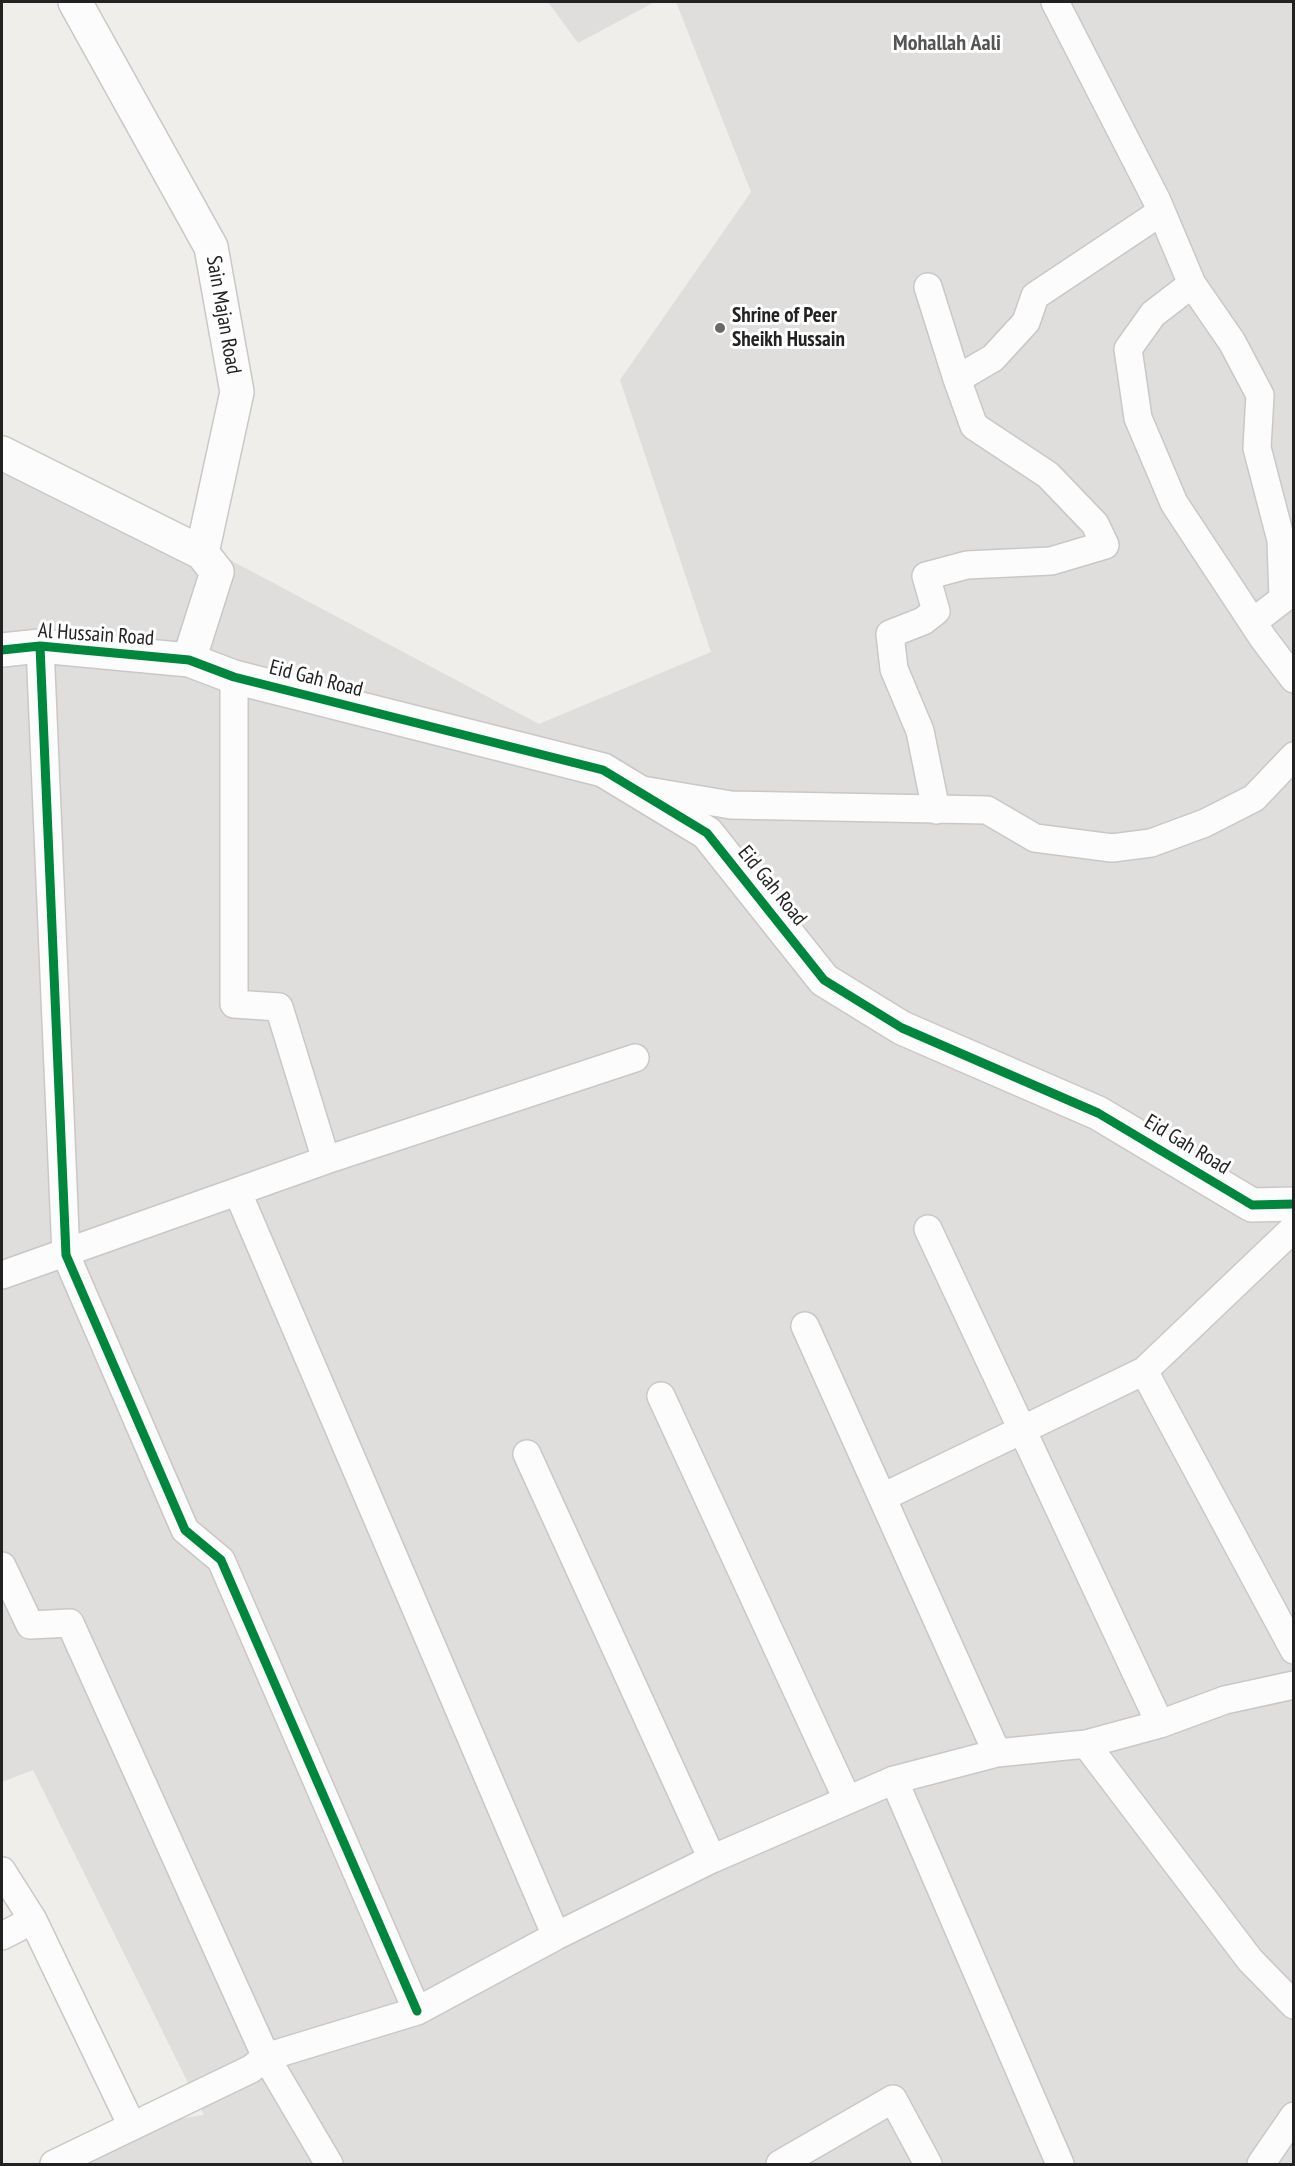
<!DOCTYPE html>
<html>
<head>
<meta charset="utf-8">
<style>
  body { margin:0 }
  #map { position:relative; width:1295px; height:2166px; overflow:hidden; background:#f0eeeb; font-family:"PT Sans Narrow",sans-serif }
  canvas { display:block }
  .frame { position:absolute; inset:0; border:3px solid #222; pointer-events:none }
</style>
</head>
<body>
<div id="map">
<canvas width="1295" height="2166"></canvas>
<div class="frame"></div>
</div>
<script>
const context = document.querySelector('canvas').getContext('2d');
context.lineJoin = 'round';
function paint(path, color) {
  context.fillStyle = color;
  context.fill(path, 'evenodd');
}
function shape(rows) {
  const path = new Path2D();
  for (const r of rows) {
    path.moveTo(r[0], r[1]);
    for (let i = 2; i < r.length; i += 2) path.lineTo(r[i], r[i + 1]);
  }
  return path;
}
function trace(path, color, width, dash) {
  context.strokeStyle = color;
  context.lineWidth = width;
  context.lineCap = dash ? 'butt' : 'round';
  context.setLineDash(dash || []);
  context.stroke(path);
}
function write(font, color, halo, rows, align = 'center') {
  context.font = font + ' "PT Sans Narrow",sans-serif';
  context.lineWidth = 6;
  context.setLineDash([]);
  context.textBaseline = 'middle';
  context.strokeStyle = halo;
  context.fillStyle = color;
  for (const [text, x, y, turn = 0] of rows) {
    context.save();
    context.translate(x, y);
    context.rotate((+turn || 0) * Math.PI / 180);
    context.textAlign = isNaN(turn) ? turn : align;
    if (halo) context.strokeText(text, 0, 0);
    context.fillText(text, 0, 0);
    context.restore();
  }
}
const residential = shape([
  [548,2,655,2,578,43],
  [676,2,1294,3,1293,2164,57,2164,132,2126,204,2115,33,1770,2,1782,2,439,539,724,711,652,620,380,751,192]
]);
const minor = shape([
  [1055,2,1157,201,1192,284,1232,342,1260,395,1257,448,1281,540,1283,599,1253,622],
  [1192,284,1153,314,1128,349,1138,418,1174,503,1263,638,1294,679],
  [928,287,957,379,993,358,1026,322,1035,296,1161,212],
  [40,646,66,1255,185,1530,221,1560,417,2011],
  [234,677,234,1004,279,1007,326,1160],
  [642,790,731,805,987,810,1035,838,1112,848,1151,843,1205,823,1254,798,1294,756],
  [936,810,920,731,894,669,890,634,923,621,936,611,926,576,967,565,1051,561,1105,545,1095,524,1048,475,974,426,957,379],
  [238,1193,556,1936],
  [928,1229,1160,1724],
  [2,1275,326,1160,635,1058],
  [805,1326,997,1753],
  [1144,1371,1294,1650],
  [661,1396,847,1799],
  [527,1454,712,1859],
  [883,1497,1144,1371,1294,1228],
  [2,1566,30,1625,70,1623,266,2057,329,2164],
  [1086,1744,1250,1960,1294,2005],
  [894,1780,1060,2164],
  [2,1871,33,1920,2,1936],
  [33,1920,132,2126],
  [54,2164,251,2069,266,2057,417,2011,556,1936,712,1859,894,1780,997,1753,1086,1744,1160,1724,1225,1700,1294,1685],
  [780,2164,893,2099,928,2164],
  [1261,2164,1294,2116]
]);
const tertiary = shape([
  [75,2,211,247,237,392,202,553],
  [2,453,202,553,217,572,189,660],
  [2,650,40,646,189,660,234,677,603,770,707,833,824,980,902,1028,1098,1113,1252,1205,1294,1204]
]);
const cycleway = shape([
  [40,646,66,1255,185,1530,221,1560,417,2011],
  [2,650,40,646,189,660,234,677,603,770,707,833,824,980,902,1028,1098,1113,1252,1205,1294,1204]
]);
const markers = [
  [720,328,6,"#6a6968"]
];
const streetNames = [
  ["Sain Majan Road",223,315,80],
  ["Al Hussain Road",96,635,4],
  ["Eid Gah Road",316,679,14],
  ["Eid Gah Road",772,886,51],
  ["Eid Gah Road",1187,1145,31]
];
const poiNames = [
  ["Shrine of Peer",732,316],
  ["Sheikh Hussain",732,340]
];
const neighbourhoodNames = [
  ["Mohallah Aali",947,44]
];
paint(residential, '#dfdedc');
trace(minor, '#c9c8c7', 30);
trace(tertiary, '#c9c8c7', 36);
trace(minor, '#fdfcfc', 27);
trace(tertiary, '#fdfcfc', 33);
trace(cycleway, '#00873e', 9);
for (const [x, y, r, color] of markers) {
  const dot = new Path2D();
  dot.arc(x, y, r, 0, 2 * Math.PI);
  context.fillStyle = color;
  context.fill(dot);
  trace(dot, '#fff', 2);
}
write('21px', '#222', '#fff', streetNames);
write('bold 21px', '#222', '#fff', poiNames, 'left');
write('bold 22px', '#555', '#fff', neighbourhoodNames);
</script>
</body>
</html>
